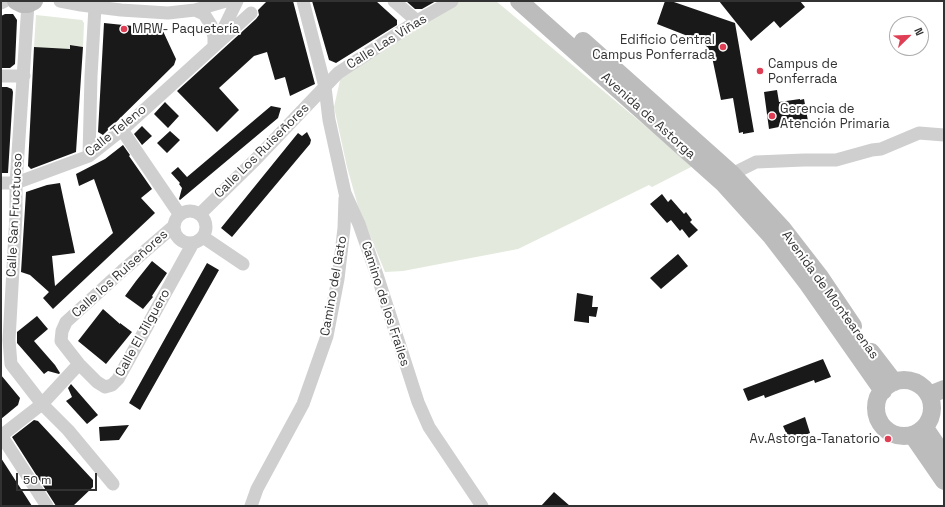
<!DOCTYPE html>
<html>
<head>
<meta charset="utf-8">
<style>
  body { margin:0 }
  #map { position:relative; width:945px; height:507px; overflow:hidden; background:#fff; font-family:"Space Grotesk",sans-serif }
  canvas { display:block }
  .frame { position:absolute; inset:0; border:2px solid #323232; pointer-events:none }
  .north { position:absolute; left:889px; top:16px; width:40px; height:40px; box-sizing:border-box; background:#fff; border:1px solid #adadad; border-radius:50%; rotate:67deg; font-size:11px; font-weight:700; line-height:16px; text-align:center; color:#323232 }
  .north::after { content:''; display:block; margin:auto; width:14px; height:18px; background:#e03e54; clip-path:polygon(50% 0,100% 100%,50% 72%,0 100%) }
  .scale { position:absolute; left:16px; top:473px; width:81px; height:18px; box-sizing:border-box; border:2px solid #323232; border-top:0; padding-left:5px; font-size:12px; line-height:14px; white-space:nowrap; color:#323232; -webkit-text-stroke:3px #fff; paint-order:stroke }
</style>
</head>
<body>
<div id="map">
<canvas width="945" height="507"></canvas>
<div class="frame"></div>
<div class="north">N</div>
<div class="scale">50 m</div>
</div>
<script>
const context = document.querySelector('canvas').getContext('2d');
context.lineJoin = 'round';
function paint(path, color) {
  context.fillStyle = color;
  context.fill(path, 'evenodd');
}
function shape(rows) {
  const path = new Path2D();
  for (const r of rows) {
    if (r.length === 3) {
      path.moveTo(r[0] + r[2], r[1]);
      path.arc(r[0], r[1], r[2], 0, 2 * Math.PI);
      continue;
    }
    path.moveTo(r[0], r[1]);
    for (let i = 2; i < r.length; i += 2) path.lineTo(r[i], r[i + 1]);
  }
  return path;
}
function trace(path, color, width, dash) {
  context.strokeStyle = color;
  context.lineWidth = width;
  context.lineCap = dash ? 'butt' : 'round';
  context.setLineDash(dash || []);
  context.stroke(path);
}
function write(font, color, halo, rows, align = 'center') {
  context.font = font + ' "Space Grotesk",sans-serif';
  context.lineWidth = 4;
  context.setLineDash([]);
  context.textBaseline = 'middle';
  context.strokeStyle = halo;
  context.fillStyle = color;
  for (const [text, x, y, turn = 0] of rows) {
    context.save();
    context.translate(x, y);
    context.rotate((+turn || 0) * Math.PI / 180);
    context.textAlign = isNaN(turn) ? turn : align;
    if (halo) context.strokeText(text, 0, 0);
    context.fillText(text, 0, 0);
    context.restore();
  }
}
const green = shape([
  [458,1,496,1,693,166,652,187,649,185,518,249,403,271,385,272,358,206,347,167,334,107,341,76],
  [36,15,82,20,84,23,83,47,71,45,70,52,34,47]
]);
const building = shape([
  [267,1,293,1,315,84,290,96,285,77,275,80,267,52,254,56,219,88,239,110,217,132,177,91,256,19,259,15,258,10],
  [312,1,376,1,397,20,397,25,336,63,329,60],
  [406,1,436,1,422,9,415,9],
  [665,1,671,1,735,23,754,132,743,134,743,132,739,133,733,98,721,100,711,52,703,42,657,24],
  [719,1,800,1,805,7,780,28,774,21,751,41],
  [5,14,13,14,17,20,15,64,10,68,1,68,1,16],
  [104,23,162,29,176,59,174,65,103,135,98,132],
  [70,45,83,47,76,152,31,169,28,166,34,47,70,49],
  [1,87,7,87,12,89,13,92,8,173,1,173],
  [777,90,779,102,800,99,800,100,804,99,808,121,769,129,764,92],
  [165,102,179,116,168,128,154,114],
  [271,106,281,108,278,118,180,200,179,199,182,188,179,184,180,183,171,173,178,167,187,177],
  [142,126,152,136,142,145,134,134],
  [170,131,180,140,167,153,157,143],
  [307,132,311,140,310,144,232,237,221,228,298,133,302,136],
  [123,145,130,155,129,156,152,189,141,198,155,213,53,309,43,298,49,292,30,275,21,272,26,192,47,185,60,183,75,253,52,256,55,286,113,233,94,179,79,186,76,174,105,159],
  [662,194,668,202,671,199,684,214,686,212,692,220,690,222,698,230,689,238,682,229,680,231,671,220,667,223,650,204],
  [678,254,688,266,661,289,650,278],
  [152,261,167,273,152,296,153,297,143,309,125,296,136,281],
  [207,263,219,270,140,410,129,403],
  [577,293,593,296,592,307,598,307,596,317,589,316,589,323,574,321],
  [103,309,120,324,120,323,132,332,106,364,78,341],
  [37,316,48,329,34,341,55,365,60,373,59,374,48,371,44,374,17,343,17,332],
  [823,359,831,377,815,383,814,380,765,398,764,395,748,401,743,389],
  [1,375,20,398,18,405,1,419],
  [71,384,98,415,87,424,66,401,72,397,68,388],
  [805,417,810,433,790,441,783,426],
  [34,420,38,421,93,480,93,487,73,506,56,506,12,437],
  [129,425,119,440,100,441,99,427],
  [1,458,32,506,1,506],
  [554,492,570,506,541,506]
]);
const street = shape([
  [60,1,81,5,121,10,168,13,195,10,226,1],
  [303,1,325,87,329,120,345,193,359,224,378,278,418,402,429,427,482,506],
  [394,1,417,21],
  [1,3,5,1],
  [28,4,16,183,16,215,9,340,11,364,42,404,68,430,113,484],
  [195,10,204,14,211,25,214,37,214,46],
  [220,36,237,1],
  [1,76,24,76],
  [122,130,180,215],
  [89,156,91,76,95,7],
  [732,174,756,162,804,160,836,160,872,150,881,149,919,133,944,135],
  [1,183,16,183,89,156,122,130,251,13],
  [190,227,16],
  [200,214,256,159,338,73,417,21,452,1],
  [174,226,122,271,66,322,62,331,61,341,79,364,97,382,105,387,112,385,118,379,193,243],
  [203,237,243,264],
  [1,435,47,506],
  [1,436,42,404,79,364],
  [251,506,257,489,303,404,327,336,338,279,344,228,345,198]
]);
const secondary = shape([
  [16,1,22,4,28,4,34,1],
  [519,1,723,183,771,236,808,284,883,391],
  [583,41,732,174,782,228,820,277,853,326],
  [871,352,894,382],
  [904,408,28],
  [929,395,944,389],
  [925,428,944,456],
  [913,436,944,481]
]);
const markers = [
  [124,29,4,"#e03e54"],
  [723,47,4,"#e03e54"],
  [760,71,4,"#e03e54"],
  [772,116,4,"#e03e54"],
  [888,439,4,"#e03e54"]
];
const poiNames = [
  ["MRW- Paquetería",132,29],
  ["Edificio Central",715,40,"right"],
  ["Campus Ponferrada",715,55,"right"],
  ["Campus de",768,64],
  ["Ponferrada",768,79],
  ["Gerencia de",780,109],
  ["Atención Primaria",780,124],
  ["Av.Astorga-Tanatorio",880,439,"right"]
];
const streetNames = [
  ["Calle Las Viñas",387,42,-32],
  ["Avenida de Astorga",648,116,42],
  ["Calle Teleno",116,131,-39],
  ["Calle Los Ruiseñores",262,151,-45],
  ["Calle San Fructuoso",15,215,-87],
  ["Calle los Ruiseñores",120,274,-42],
  ["Camino del Gato",334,286,-80],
  ["Avenida de Montearenas",830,295,54],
  ["Camino de los Frailes",385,304,72],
  ["Calle El Jilguero",143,333,-61]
];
paint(green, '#e3e9dc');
paint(building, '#191919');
trace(street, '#cfcfcf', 13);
trace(secondary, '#bcbcbc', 18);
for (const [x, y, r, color] of markers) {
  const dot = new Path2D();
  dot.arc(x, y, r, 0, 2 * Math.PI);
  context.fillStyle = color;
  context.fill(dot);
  trace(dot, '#fff', 1.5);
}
write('13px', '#323232', '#fff', poiNames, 'left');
write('13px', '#323232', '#fff', streetNames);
</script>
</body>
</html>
